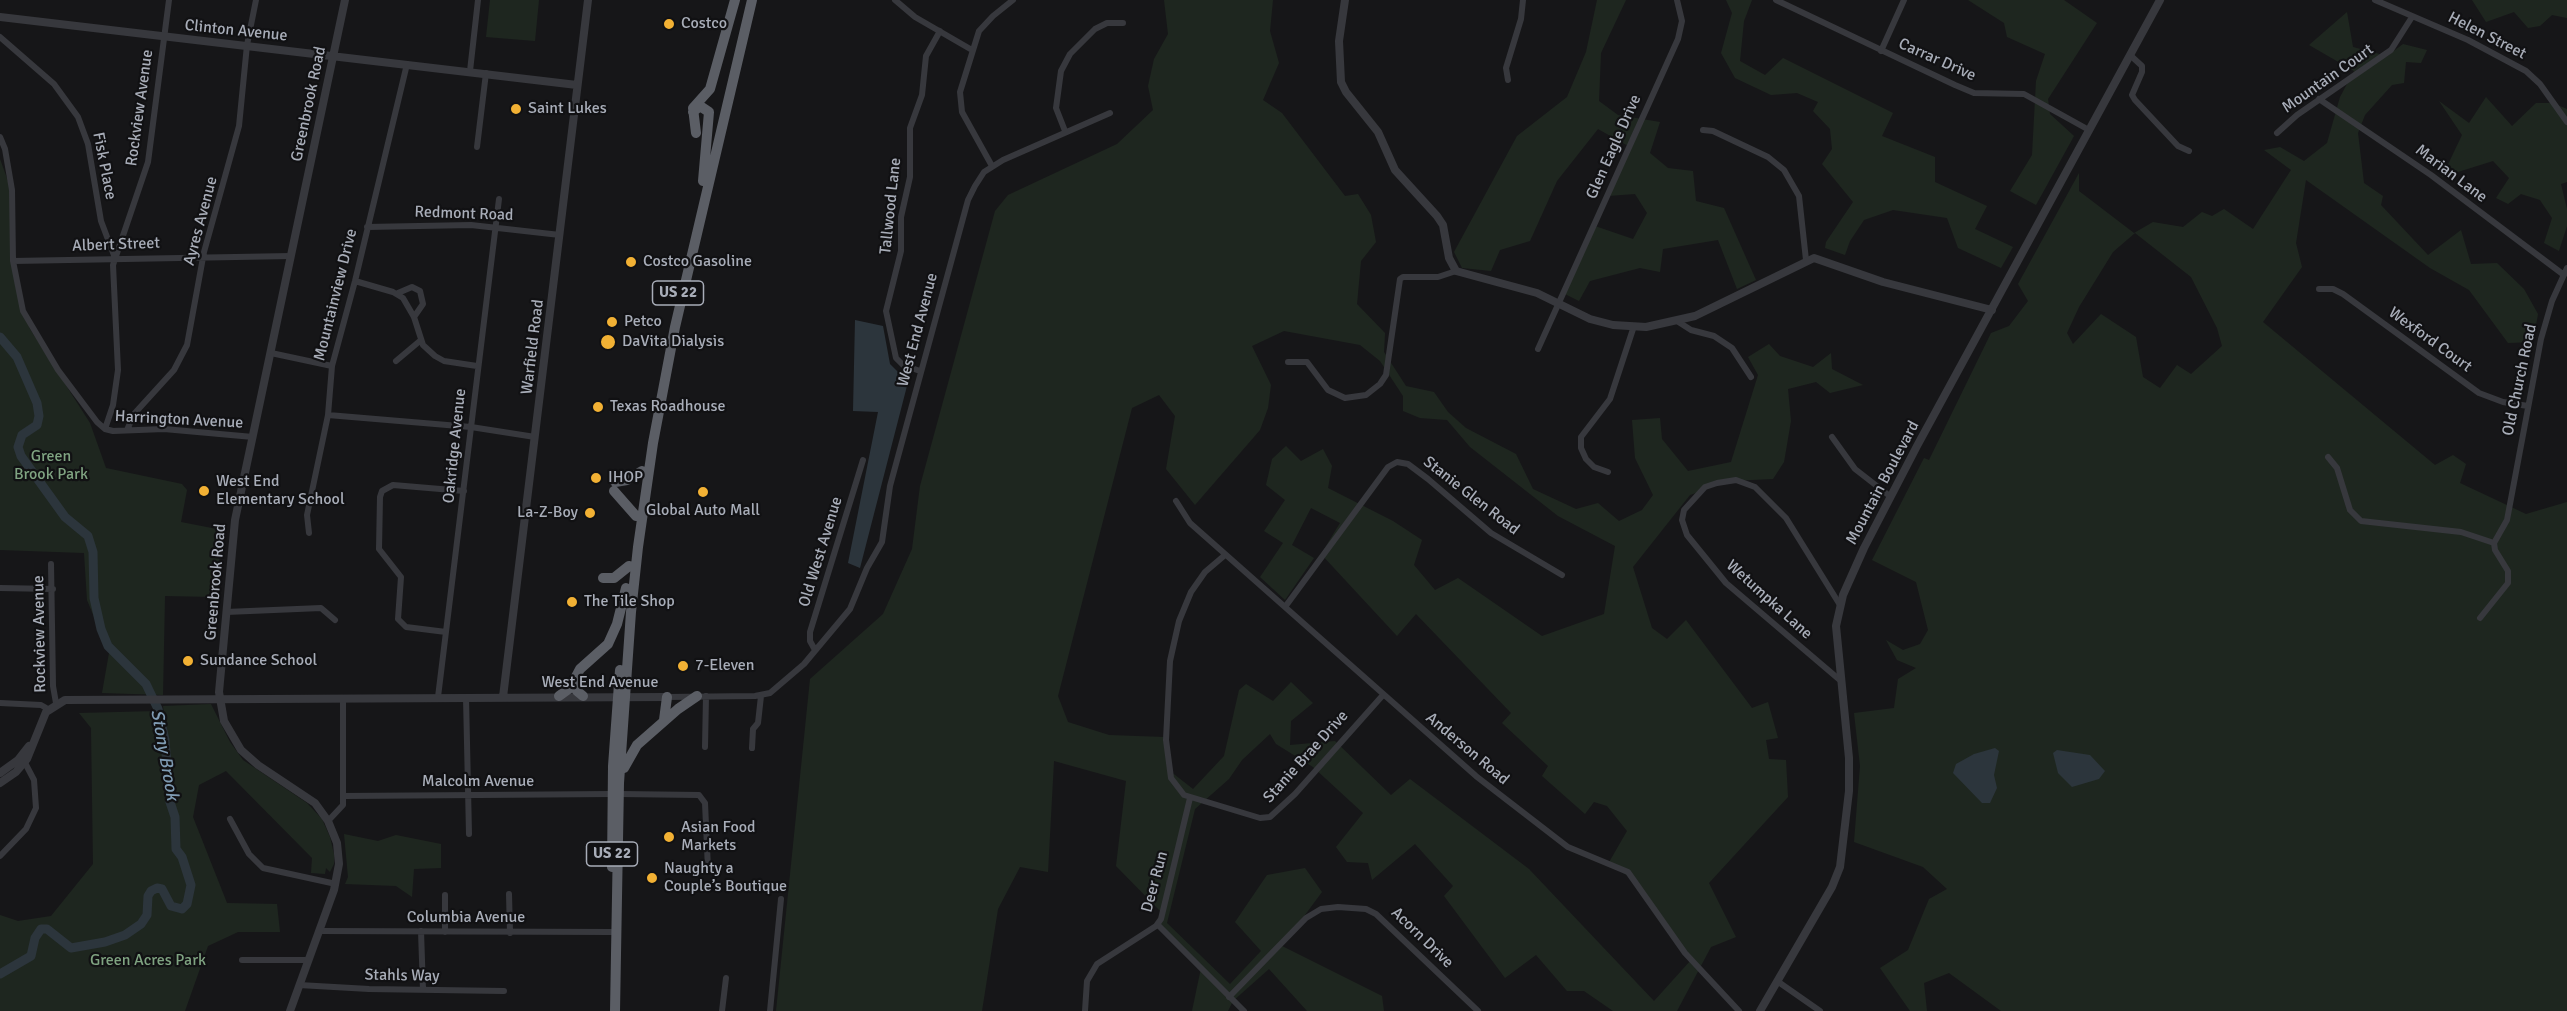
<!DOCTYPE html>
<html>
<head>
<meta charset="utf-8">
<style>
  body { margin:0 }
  canvas { display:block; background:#161618 }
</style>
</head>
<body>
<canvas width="2567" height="1011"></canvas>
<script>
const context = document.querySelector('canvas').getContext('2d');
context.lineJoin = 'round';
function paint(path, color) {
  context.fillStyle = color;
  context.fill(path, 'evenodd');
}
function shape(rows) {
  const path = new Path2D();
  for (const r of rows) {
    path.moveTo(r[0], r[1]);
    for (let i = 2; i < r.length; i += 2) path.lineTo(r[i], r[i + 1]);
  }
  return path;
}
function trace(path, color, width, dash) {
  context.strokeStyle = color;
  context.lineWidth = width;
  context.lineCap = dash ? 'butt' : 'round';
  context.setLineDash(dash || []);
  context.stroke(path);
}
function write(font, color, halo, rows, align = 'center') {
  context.font = font + ' Signika,sans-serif';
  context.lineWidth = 4.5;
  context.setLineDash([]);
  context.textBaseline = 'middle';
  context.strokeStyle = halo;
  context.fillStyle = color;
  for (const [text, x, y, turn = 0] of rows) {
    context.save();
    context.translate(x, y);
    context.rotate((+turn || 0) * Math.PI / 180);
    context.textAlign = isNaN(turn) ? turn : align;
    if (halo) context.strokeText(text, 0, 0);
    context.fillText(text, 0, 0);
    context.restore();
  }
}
const green = shape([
  [490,0,539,0,535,41,486,37],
  [1164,0,1273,0,1270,31,1279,63,1263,100,1282,113,1345,196,1358,194,1371,215,1376,242,1361,261,1357,304,1385,333,1384,352,1406,386,1434,392,1448,412,1466,428,1516,454,1533,489,1576,509,1598,503,1619,521,1642,510,1653,495,1635,458,1632,420,1660,418,1662,439,1688,471,1731,462,1758,375,1748,357,1769,344,1780,356,1813,367,1831,353,1832,369,1863,385,1830,393,1816,382,1788,389,1791,421,1784,462,1773,479,1730,481,1690,495,1633,567,1652,628,1667,639,1686,620,1752,708,1768,702,1778,738,1766,740,1769,759,1786,760,1788,797,1709,883,1736,937,1711,947,1677,1011,1613,1011,1584,991,1567,991,1536,955,1505,978,1444,896,1453,886,1415,844,1372,880,1368,863,1347,862,1336,847,1363,813,1313,767,1276,744,1270,734,1242,760,1229,779,1195,809,1167,923,1230,984,1261,951,1235,922,1267,875,1305,868,1322,892,1282,946,1382,996,1384,1011,1307,1011,1269,969,1233,1001,1228,1011,1192,1011,1201,968,1160,924,1163,914,1116,866,1126,781,1054,761,1048,872,1020,867,998,909,982,1011,776,1011,810,679,883,614,912,549,920,486,995,211,1008,195,1117,144,1153,110,1148,86,1154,59,1168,34],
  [1284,331,1360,345,1380,361,1403,396,1403,411,1420,418,1447,420,1470,447,1558,516,1615,546,1604,614,1542,636,1458,578,1435,590,1414,565,1422,540,1393,521,1328,488,1332,466,1323,449,1301,461,1286,446,1272,459,1266,485,1285,500,1264,531,1283,543,1260,577,1285,600,1314,558,1292,545,1311,508,1340,523,1321,554,1397,636,1416,614,1511,713,1502,723,1548,766,1542,776,1585,814,1594,802,1607,806,1627,831,1608,864,1636,881,1691,960,1654,1001,1529,869,1410,779,1391,795,1335,741,1290,745,1291,721,1313,703,1291,682,1273,701,1246,684,1239,690,1224,756,1193,789,1170,771,1164,737,1109,735,1068,722,1058,696,1132,408,1159,395,1175,416,1166,469,1195,505,1260,430,1268,408,1271,385,1252,346],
  [1597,0,1626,0,1601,53,1599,101,1618,115,1660,122,1650,153,1668,168,1693,171,1696,201,1724,208,1756,280,1737,289,1718,240,1663,249,1660,272,1640,268,1590,281,1579,301,1563,293,1595,226,1633,239,1647,213,1635,194,1608,196,1630,147,1598,129,1557,181,1530,241,1500,250,1491,271,1462,268,1454,252,1517,136,1567,97,1586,52],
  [1726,0,1752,0,1744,21,1740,61,1765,75,1783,58,1893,113,1882,136,1935,157,1935,182,1987,206,1975,229,2013,247,2001,268,1958,248,1947,218,1893,210,1864,220,1850,241,1845,255,1825,248,1826,242,1853,202,1822,164,1832,149,1830,129,1813,111,1818,102,1797,93,1771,95,1735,78,1721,53,1732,13],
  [1968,0,2064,0,2097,23,2048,99,2050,114,2074,136,2036,205,2010,191,2032,155,2036,81,2045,54,2007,37,2004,23],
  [2472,0,2567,0,2567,18,2552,15,2540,26,2528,28,2514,12,2486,22],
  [2347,12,2353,47,2387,56,2403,44,2427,50,2421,63,2406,62,2404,83,2392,85,2365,115,2358,133,2364,183,2383,196,2381,205,2428,255,2461,230,2471,264,2497,263,2524,289,2538,314,2533,342,2508,343,2469,290,2430,268,2306,180,2296,243,2302,267,2263,322,2435,465,2453,455,2466,464,2460,483,2526,514,2567,502,2567,1011,2001,1011,1949,973,1924,983,1927,1011,1910,1011,1880,968,1908,950,1929,899,1947,889,1923,867,1854,842,1860,766,1854,713,1894,708,1898,679,1916,668,1897,660,1886,640,1903,650,1920,644,1928,630,1916,582,1872,560,1924,458,1929,460,1991,333,2009,326,2028,301,2018,284,2079,173,2079,191,2134,233,2153,222,2183,227,2202,212,2212,216,2224,209,2253,229,2291,170,2264,150,2280,147,2304,161,2327,143,2340,97,2354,71,2309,45],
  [2135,233,2191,277,2217,328,2222,346,2191,374,2177,365,2160,388,2143,377,2136,337,2101,314,2073,344,2067,333,2079,307,2113,252],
  [2486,97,2512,126,2536,103,2553,103,2567,109,2567,182,2561,184,2567,209,2567,226,2559,251,2544,243,2552,218,2540,200,2521,194,2508,204,2496,198,2509,178,2493,161,2442,177,2462,135,2439,101,2469,123],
  [0,159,12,192,16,289,30,329,90,423,106,468,182,484,187,490,181,522,222,530,216,597,165,596,163,695,102,693,109,653,87,600,84,553,0,550],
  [211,704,230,742,243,760,307,803,322,819,330,837,334,854,334,864,330,872,326,868,325,874,311,873,312,858,226,771,199,785,193,817,227,903,277,904,280,932,238,932,208,946,185,1011,0,1011,0,915,18,921,51,916,93,864,91,728,79,713,158,711,168,743,163,706],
  [344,834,378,841,396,835,441,844,441,868,414,869,412,897,396,886,345,884,348,877]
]);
const water = shape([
  [855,320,883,326,890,364,908,382,860,568,848,563,878,412,853,411],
  [1995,748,1999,751,1994,775,1997,788,1990,803,1982,803,1953,773,1956,764,1974,754],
  [2057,750,2090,755,2105,771,2099,779,2072,787,2058,773,2053,753]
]);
const river = shape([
  [0,337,17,357,37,403,39,416,37,425,22,435,18,447,21,456,65,517,88,536,93,552,94,598,101,629,108,646,146,684,158,709,165,740,170,802,175,817,176,849,182,857,191,885,187,904,182,909,171,906,162,889,157,888,151,891,148,896,147,915,141,924,125,935,105,942,71,948,47,929,41,929,35,938,31,956,0,974]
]);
const minor = shape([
  [895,0,915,17,972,50],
  [1776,0,1955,85,1974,93,2024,94,2089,130],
  [2375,0,2468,40,2526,71,2540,84,2567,122],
  [0,37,54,84,78,117,88,144,101,221,115,258],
  [1881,51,1904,0],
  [2130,55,2142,66,2142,72,2132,95,2135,100,2178,146,2189,151],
  [470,71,478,0],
  [1508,80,1506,68,1521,19,1523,0],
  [2319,99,2431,175,2564,275],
  [1703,130,1713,131,1768,157,1784,170,1799,196,1806,260],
  [1065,131,1056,108,1061,71,1070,54,1095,29,1107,23,1123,23],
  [2277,133,2297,115,2391,50,2412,17],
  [0,137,5,149,12,190,13,261,23,311,58,370,97,422,105,429,113,431,164,429,253,437],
  [477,147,486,73],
  [992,166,962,112,960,92,979,31,993,16,1013,0],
  [367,227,471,225,560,235],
  [13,261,291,256],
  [355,281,393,292,403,298,414,317,423,345,435,356,444,361,477,366],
  [2319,289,2333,289,2343,294,2479,393,2503,402,2528,406],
  [398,293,412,287,420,291,423,304,414,317],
  [1677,321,1691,330,1714,336,1732,348,1751,377],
  [1538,349,1678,39,1682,21,1677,0],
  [271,353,332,366],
  [396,361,421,340],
  [1288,362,1307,362,1328,390,1345,398,1366,395,1380,384,1386,375,1400,279,1403,277,1438,277,1456,271],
  [920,371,903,365,896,358,886,311,901,251,901,217,910,177,910,128,922,95,926,56,940,31],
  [328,415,471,427,535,437],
  [105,429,113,405,118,370,113,265,148,162,169,0],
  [127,430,134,414,174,370,187,345,204,252,239,126,247,45,256,0],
  [1832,437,1855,469,1891,497],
  [2328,457,2337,468,2350,510,2361,521,2461,532,2494,543],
  [1608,472,1594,467,1586,459,1581,448,1581,437,1610,399,1634,326],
  [1176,501,1190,523,1476,776,1568,847,1628,872,1685,953,1739,1011],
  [309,533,307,515,328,415,332,366,355,281,407,64],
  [1225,555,1205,572,1191,592,1179,621,1170,661,1166,740,1171,778,1184,795,1260,818,1270,817,1295,794,1383,695],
  [51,564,53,686,56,703],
  [0,588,53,589],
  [1840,605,1786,518,1755,487,1736,480,1717,483,1705,487,1684,510,1682,520,1687,535,1726,583,1841,681],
  [1285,607,1388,467,1397,462,1408,464,1428,479,1491,533,1562,575],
  [226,612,321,608,335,620],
  [2480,618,2508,583,2508,571,2495,550,2494,543,2507,520,2541,339,2552,301,2567,268],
  [446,632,406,627,398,619,401,577,379,549,380,497,382,491,393,485,464,491],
  [815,650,810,641,810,632,863,460],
  [438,697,499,199],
  [466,697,469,834],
  [667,697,755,696,770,693,804,664,850,609,867,568,882,542,890,486,968,200,975,186,984,172,1003,160,1110,113],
  [0,703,41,705,48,709],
  [705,747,706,696],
  [752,748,753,729,758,723,761,696],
  [620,794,699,795,705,803,708,869],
  [344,796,612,794],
  [230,819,249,854,263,868,336,884],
  [328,821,343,805,343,698],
  [0,856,26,829,36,808,34,780,23,759],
  [509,894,510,933],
  [1158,925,1244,1011],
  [320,931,612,932],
  [421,931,423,990],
  [445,932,445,895],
  [242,960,309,960],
  [1777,981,1820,1011],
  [299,985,369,989,504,991],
  [1229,997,1306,918,1321,909,1338,907,1366,909,1376,914,1478,1011],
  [722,1011,726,978],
  [770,1011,781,899],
  [1085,1011,1087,981,1097,964,1156,926,1161,919,1190,798]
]);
const tertiary = shape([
  [1345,0,1339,41,1341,82,1346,92,1378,132,1395,170,1437,216,1443,225,1449,258,1456,271,1537,293,1590,319,1613,325,1646,327,1695,316,1814,258,1883,282,1992,310],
  [0,17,577,85],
  [503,697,588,0],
  [0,773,18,760,29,746],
  [0,783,16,772,27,759,46,712,65,700,667,697],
  [290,1011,334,890,339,864,337,843,328,821,315,803,258,765,241,750,224,721,219,692,235,520,345,0],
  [1760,1011,1832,887,1840,867,1849,791,1849,758,1836,626,1843,595,1864,548,1917,446,2160,0]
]);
const trunk = shape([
  [693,112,700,106,709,112,703,181],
  [696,133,693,108,710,89,735,0],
  [615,482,627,480,642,471],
  [614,491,636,516],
  [603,578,614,578,629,566],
  [573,683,577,691,583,696],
  [559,696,570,688,580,669,608,644,617,624,626,588],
  [664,720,667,697],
  [624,768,637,745,678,709,697,696],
  [612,867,613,766,620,670],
  [615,1011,619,783,631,612,638,547,653,443,675,327,752,0]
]);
const markers = [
  [669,24,6,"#f2b134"],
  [516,109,6,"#f2b134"],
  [631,262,6,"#f2b134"],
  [612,322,6,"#f2b134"],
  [608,342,8,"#f2b134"],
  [598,407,6,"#f2b134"],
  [596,478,6,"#f2b134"],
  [204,491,6,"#f2b134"],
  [703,492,6,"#f2b134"],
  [590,513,6,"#f2b134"],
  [572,602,6,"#f2b134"],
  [188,661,6,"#f2b134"],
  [683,666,6,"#f2b134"],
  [669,837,6,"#f2b134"],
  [652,878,6,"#f2b134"]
];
const shields = [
  [678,293,51],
  [612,854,51]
];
const shieldNames = [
  ["US 22",678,293],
  ["US 22",612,854]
];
const poiNames = [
  ["Costco",681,24],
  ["Saint Lukes",528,109],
  ["Costco Gasoline",643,262],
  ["Petco",624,322],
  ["DaVita Dialysis",622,342],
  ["Texas Roadhouse",610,407],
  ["IHOP",608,478],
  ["West End",216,482],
  ["Elementary School",216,500],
  ["Global Auto Mall",703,511,"center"],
  ["La-Z-Boy",578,513,"right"],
  ["The Tile Shop",584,602],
  ["Sundance School",200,661],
  ["7-Eleven",695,666],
  ["Asian Food",681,828],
  ["Markets",681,846],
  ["Naughty a",664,869],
  ["Couple’s Boutique",664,887]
];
const streetNames = [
  ["Clinton Avenue",236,31,6],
  ["Helen Street",2487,36,27],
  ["Carrar Drive",1937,60,24],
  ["Mountain Court",2328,79,-35],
  ["Greenbrook Road",309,104,-78],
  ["Rockview Avenue",140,108,-82],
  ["Glen Eagle Drive",1614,147,-66],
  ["Fisk Place",104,166,79],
  ["Marian Lane",2451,174,37],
  ["Tallwood Lane",891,206,-84],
  ["Redmont Road",464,214,2],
  ["Ayres Avenue",201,221,-75],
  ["Albert Street",116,245,-2],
  ["Mountainview Drive",336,295,-76],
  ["West End Avenue",918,330,-75],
  ["Wexford Court",2430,340,36],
  ["Warfield Road",533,347,-83],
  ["Old Church Road",2520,380,-78],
  ["Harrington Avenue",179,420,3],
  ["Oakridge Avenue",455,446,-84],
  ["Mountain Boulevard",1883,483,-62],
  ["Stanie Glen Road",1471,496,38],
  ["Old West Avenue",821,552,-73],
  ["Greenbrook Road",216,582,-85],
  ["Wetumpka Lane",1769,600,42],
  ["Rockview Avenue",40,634,-91],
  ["West End Avenue",600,683],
  ["Anderson Road",1467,749,40],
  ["Stanie Brae Drive",1306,757,-48],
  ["Malcolm Avenue",478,782],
  ["Deer Run",1155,882,-75],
  ["Columbia Avenue",466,918],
  ["Acorn Drive",1422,938,44],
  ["Stahls Way",402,976,1]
];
const parkNames = [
  ["Green",51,457],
  ["Brook Park",51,475],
  ["Green Acres Park",148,961]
];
const waterNames = [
  ["Stony Brook",164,755,80]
];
paint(green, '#1e261f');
paint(water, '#2c353c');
trace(river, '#2c353c', 9);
trace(minor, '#37383d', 6);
trace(tertiary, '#37383d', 8);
trace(trunk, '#5b5e65', 10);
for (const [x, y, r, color] of markers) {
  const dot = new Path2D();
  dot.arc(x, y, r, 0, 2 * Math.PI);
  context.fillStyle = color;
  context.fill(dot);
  trace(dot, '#111113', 2);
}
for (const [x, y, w] of shields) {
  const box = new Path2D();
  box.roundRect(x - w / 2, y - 12, w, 24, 4.5);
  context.fillStyle = '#111113';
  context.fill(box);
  trace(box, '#a8adb8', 1.5);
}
write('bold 15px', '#a8adb8', null, shieldNames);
write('16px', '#a8adb8', '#111113', poiNames, 'left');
write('16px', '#a8adb8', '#111113', streetNames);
write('16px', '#7fa381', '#111113', parkNames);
write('italic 18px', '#7f9bb3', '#111113', waterNames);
</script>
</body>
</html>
